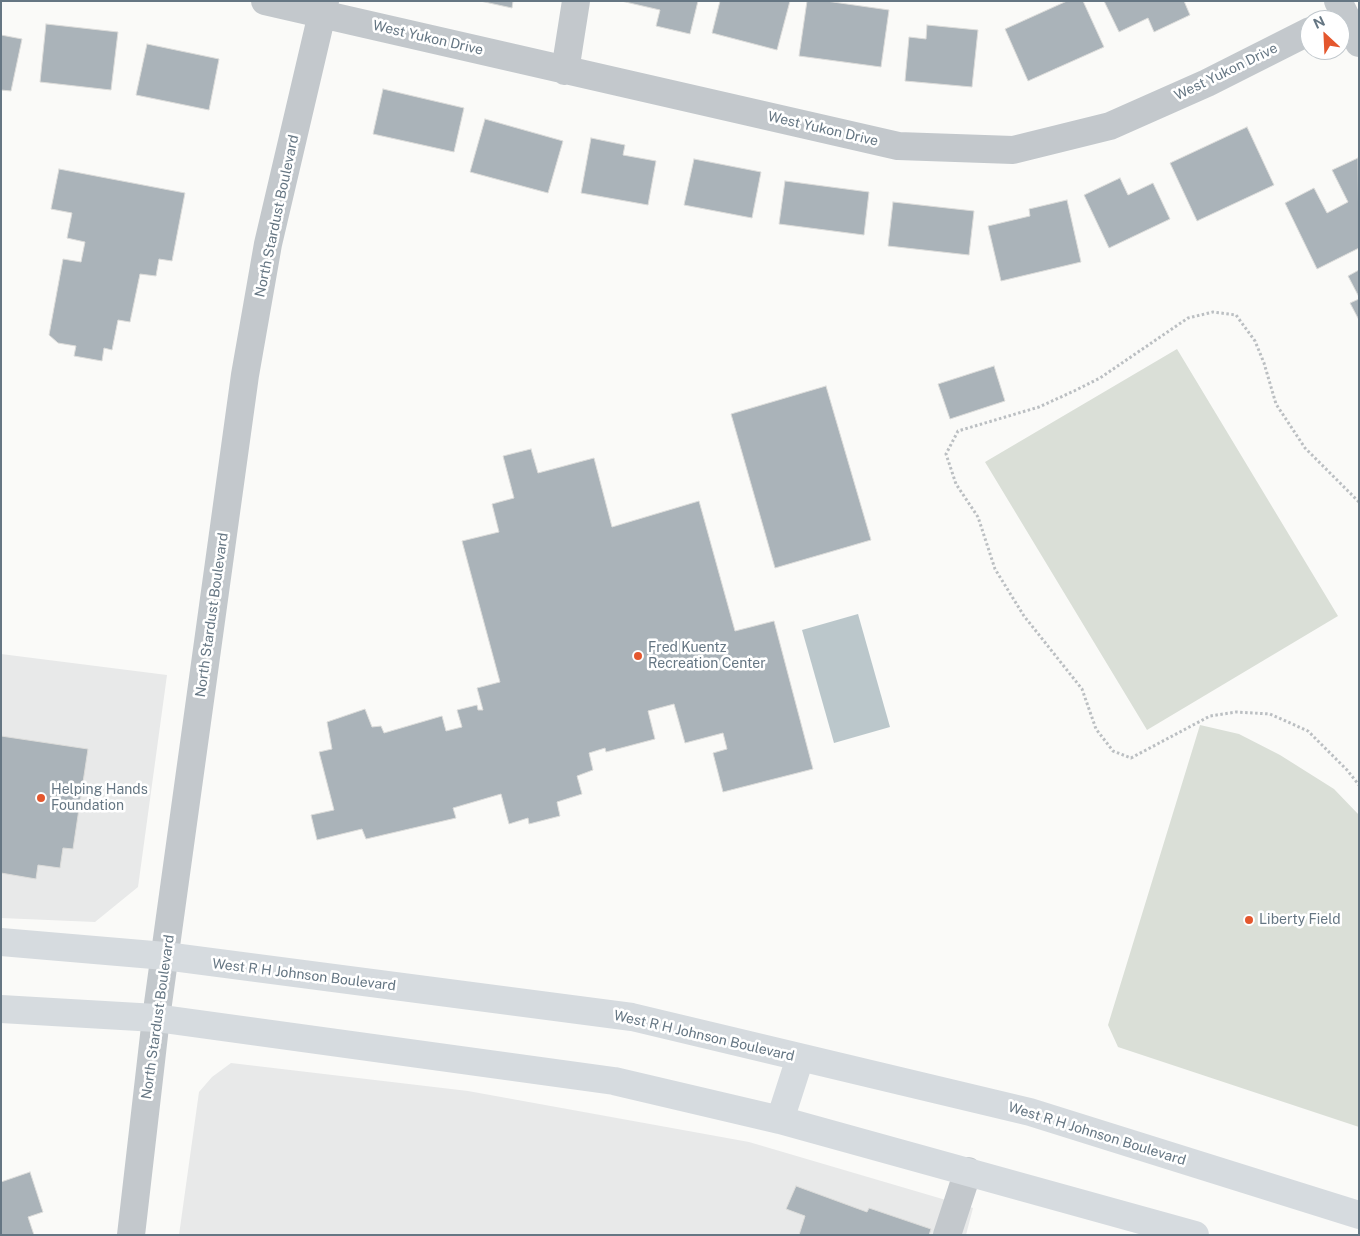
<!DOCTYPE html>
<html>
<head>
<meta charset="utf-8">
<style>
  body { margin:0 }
  #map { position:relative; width:1360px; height:1236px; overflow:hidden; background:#fafaf8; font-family:"Public Sans",sans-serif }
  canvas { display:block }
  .frame { position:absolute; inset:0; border:2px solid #657683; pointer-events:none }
  .north { position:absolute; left:1300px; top:10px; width:50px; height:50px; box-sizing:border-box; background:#fff; border:1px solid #c1c8cd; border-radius:50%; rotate:335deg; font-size:14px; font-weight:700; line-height:20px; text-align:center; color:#657683 }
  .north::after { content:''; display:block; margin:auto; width:18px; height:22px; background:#e4572e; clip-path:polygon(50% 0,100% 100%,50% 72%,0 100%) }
</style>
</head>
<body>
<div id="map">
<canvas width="1360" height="1236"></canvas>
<div class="frame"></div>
<div class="north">N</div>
</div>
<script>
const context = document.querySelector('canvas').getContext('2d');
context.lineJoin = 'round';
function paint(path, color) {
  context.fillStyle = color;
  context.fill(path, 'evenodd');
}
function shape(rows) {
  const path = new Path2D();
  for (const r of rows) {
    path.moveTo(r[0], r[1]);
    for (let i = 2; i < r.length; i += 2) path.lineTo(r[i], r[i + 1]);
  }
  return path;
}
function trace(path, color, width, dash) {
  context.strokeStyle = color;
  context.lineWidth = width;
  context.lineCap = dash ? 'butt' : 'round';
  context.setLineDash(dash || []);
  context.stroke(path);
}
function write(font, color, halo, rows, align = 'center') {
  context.font = font + ' "Public Sans",sans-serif';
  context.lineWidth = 5;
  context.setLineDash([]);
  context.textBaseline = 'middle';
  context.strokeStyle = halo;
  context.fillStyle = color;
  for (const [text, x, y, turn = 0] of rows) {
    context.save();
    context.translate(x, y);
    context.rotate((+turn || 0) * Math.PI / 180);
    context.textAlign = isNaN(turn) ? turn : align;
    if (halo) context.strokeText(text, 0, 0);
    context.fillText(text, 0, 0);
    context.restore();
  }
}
const built = shape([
  [1,654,167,675,138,887,95,922,1,918],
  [231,1063,468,1091,749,1142,973,1208,966,1235,179,1235,199,1092,212,1077]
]);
const green = shape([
  [1177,349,1338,616,1147,730,985,462],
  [1200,725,1239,734,1280,755,1334,789,1359,815,1359,1127,1118,1047,1108,1025]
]);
const water = shape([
  [858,614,890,727,834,743,802,630]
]);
const building = shape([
  [480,1,513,1,512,8,480,1],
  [621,1,698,1,690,34,656,26,660,10,621,1],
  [720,1,790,1,777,50,712,33,720,1],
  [807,1,826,1,889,10,881,67,799,56,807,1],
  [1067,1,1083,1,1104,47,1028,81,1005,29,1067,1],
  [1104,1,1184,1,1190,15,1154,32,1148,18,1119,32,1104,1],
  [46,24,118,32,111,90,40,82,46,24],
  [927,25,978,30,972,87,905,81,909,37,926,39,927,25],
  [1,35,22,39,11,91,1,90,1,35],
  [147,44,219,59,209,110,136,95,147,44],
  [383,89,464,108,454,152,373,134,383,89],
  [485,119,563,141,548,193,470,172,485,119],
  [1247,127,1274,185,1197,221,1170,163,1247,127],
  [591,138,625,145,623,155,656,161,648,205,581,193,591,138],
  [1358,158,1359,248,1317,269,1285,203,1314,188,1327,213,1348,202,1332,170,1358,158],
  [694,159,761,172,752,218,684,205,694,159],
  [59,169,185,193,172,261,159,259,156,276,140,274,130,322,118,320,112,350,104,348,102,361,74,356,76,346,58,343,49,335,63,259,81,262,85,242,67,238,72,213,51,209,59,169],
  [1120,178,1128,195,1153,183,1170,219,1109,248,1084,195,1120,178],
  [785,181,869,192,864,235,779,224,785,181],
  [1067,200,1081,262,1001,281,988,226,1030,216,1029,209,1067,200],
  [893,202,974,211,969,255,888,246,893,202],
  [1359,270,1359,297,1348,276,1359,270],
  [1359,299,1359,320,1350,303,1359,299],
  [994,366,1005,401,950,419,938,384,994,366],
  [826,386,871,540,775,568,731,414,826,386],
  [531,449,538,473,594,458,612,527,699,501,735,631,774,621,813,769,723,792,713,753,727,749,723,733,685,743,674,704,648,711,655,739,606,752,605,748,589,753,593,770,577,776,582,794,557,802,560,816,529,824,528,818,509,824,501,794,453,808,456,818,366,839,362,829,317,840,311,815,334,810,319,752,332,749,327,722,365,709,372,727,381,726,384,733,442,716,446,731,462,727,457,710,477,705,478,710,483,710,477,688,500,682,462,541,499,532,492,504,514,498,503,456,531,449],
  [1,736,88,749,73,849,63,848,60,868,38,865,36,879,1,873,1,736],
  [30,1172,43,1212,28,1217,34,1235,1,1235,1,1182,30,1172],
  [796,1186,867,1212,869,1208,931,1229,929,1235,799,1235,805,1216,786,1209,796,1186]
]);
const path = shape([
  [1359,502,1305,448,1276,404,1264,363,1255,341,1236,315,1213,312,1188,318,1100,378,1074,391,1039,407,958,431,946,454,956,484,978,517,995,569,1024,616,1082,689,1096,729,1113,751,1131,758,1210,716,1236,712,1270,714,1308,731,1347,770,1359,785]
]);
const minor = shape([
  [265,1,898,146,1013,150,1110,126,1207,83,1310,31],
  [1338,1,1359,43],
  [565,71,576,1],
  [131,1235,156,1018,245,375,268,244,325,1],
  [947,1235,968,1171]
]);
const major = shape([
  [1,942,165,956,632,1017,1030,1112,1359,1215],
  [1,1009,156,1018,614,1081,780,1120,1195,1235],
  [780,1120,800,1058]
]);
const markers = [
  [638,656,5,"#e4572e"],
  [41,798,5,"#e4572e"],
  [1249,920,5,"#e4572e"]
];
const streetNames = [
  ["West Yukon Drive",428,38,13],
  ["West Yukon Drive",1226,72,-26],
  ["West Yukon Drive",823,129,13],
  ["North Stardust Boulevard",277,216,-78],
  ["North Stardust Boulevard",212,615,-82],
  ["West R H Johnson Boulevard",304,975,7],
  ["North Stardust Boulevard",158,1017,-82],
  ["West R H Johnson Boulevard",704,1036,13],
  ["West R H Johnson Boulevard",1097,1134,17]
];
const poiNames = [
  ["Fred Kuentz",648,648],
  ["Recreation Center",648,664],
  ["Helping Hands",51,790],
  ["Foundation",51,806],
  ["Liberty Field",1259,920]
];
paint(built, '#e8e9e9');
paint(green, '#dadfd7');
paint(water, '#bbc7cb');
paint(building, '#aab3b9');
trace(building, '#dcdcda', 1);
trace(path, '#bbbfc2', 3, [2.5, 2.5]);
trace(minor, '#c3c8cc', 28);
trace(major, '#d6dbdf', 28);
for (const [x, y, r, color] of markers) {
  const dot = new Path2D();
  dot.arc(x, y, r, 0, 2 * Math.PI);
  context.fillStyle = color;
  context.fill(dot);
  trace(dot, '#fff', 2);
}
write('14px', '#657683', '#fff', streetNames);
write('14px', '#657683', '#fff', poiNames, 'left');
</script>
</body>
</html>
